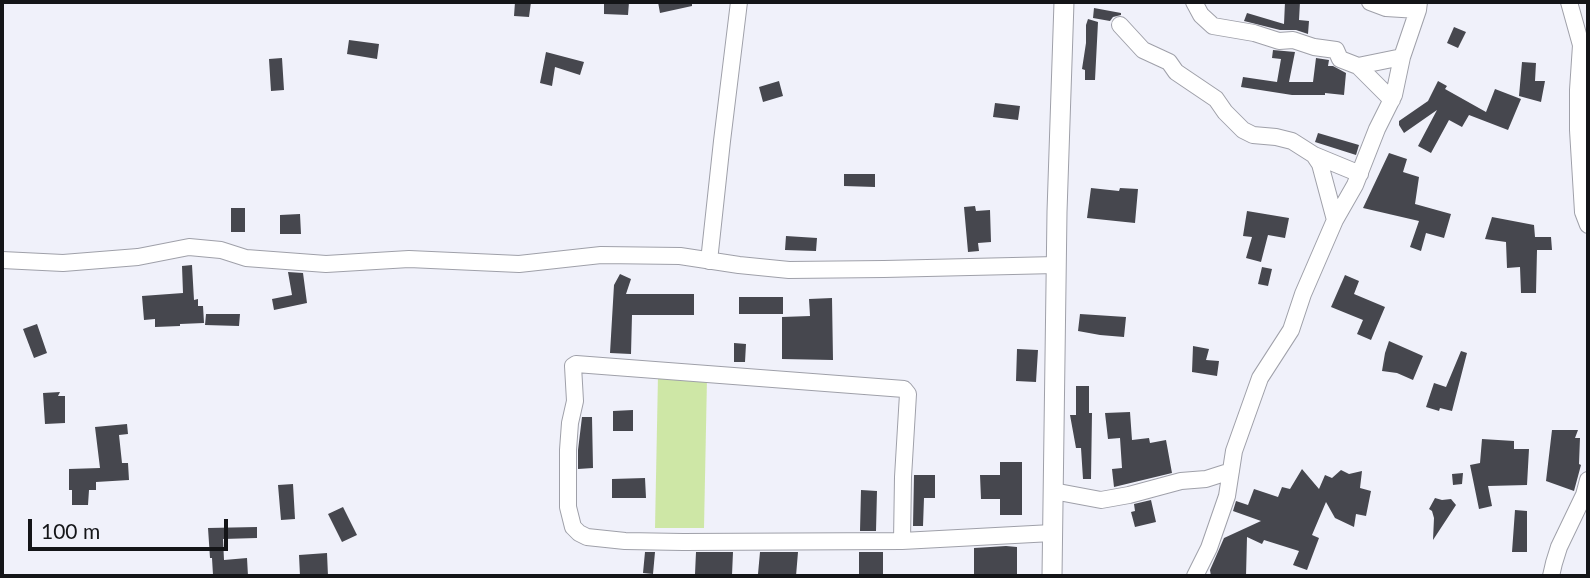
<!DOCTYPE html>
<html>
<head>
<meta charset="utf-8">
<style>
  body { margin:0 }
  #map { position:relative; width:1590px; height:578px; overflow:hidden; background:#f0f1fa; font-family:Lato,sans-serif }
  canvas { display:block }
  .frame { position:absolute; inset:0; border:4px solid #141518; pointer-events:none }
  .scale { position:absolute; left:28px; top:519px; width:200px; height:32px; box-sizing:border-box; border:4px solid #141518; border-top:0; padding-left:9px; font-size:21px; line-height:24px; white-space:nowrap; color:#141518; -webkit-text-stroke:5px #f0f1fa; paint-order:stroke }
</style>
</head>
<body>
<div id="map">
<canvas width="1590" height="578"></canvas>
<div class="frame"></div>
<div class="scale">100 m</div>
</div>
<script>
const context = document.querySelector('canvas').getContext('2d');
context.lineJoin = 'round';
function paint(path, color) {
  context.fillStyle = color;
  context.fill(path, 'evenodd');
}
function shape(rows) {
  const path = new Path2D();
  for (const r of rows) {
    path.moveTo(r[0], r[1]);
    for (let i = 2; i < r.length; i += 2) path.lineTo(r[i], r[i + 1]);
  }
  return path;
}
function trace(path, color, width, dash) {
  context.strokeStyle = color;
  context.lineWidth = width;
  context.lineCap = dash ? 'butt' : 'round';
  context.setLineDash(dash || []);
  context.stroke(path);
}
const green = shape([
  [658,375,707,378,704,528,655,528]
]);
const building = shape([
  [515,2,531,2,529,17,514,16],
  [604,2,629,2,628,15,604,14],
  [658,2,692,2,692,6,660,13],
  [1285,2,1300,2,1299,20,1309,21,1308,34,1296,30,1280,30,1244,21,1247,13,1284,24],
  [1094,8,1121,13,1121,15,1113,17,1110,21,1093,18],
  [1088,19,1098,22,1095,80,1085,80,1085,70,1082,69,1086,43,1086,25],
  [1454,27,1466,32,1458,48,1447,43],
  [349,40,379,44,377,59,347,54],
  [1273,50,1295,52,1289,82,1313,82,1316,58,1329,60,1328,66,1333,66,1346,73,1344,95,1325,93,1325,95,1292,95,1241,87,1243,77,1277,82,1281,59,1272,58],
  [546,52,584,62,580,75,555,67,552,86,540,83],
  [282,58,284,90,271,91,269,59],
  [1522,62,1536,63,1535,81,1545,81,1541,102,1519,96],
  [779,81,783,96,763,102,759,87],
  [1438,81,1447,86,1445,89,1486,112,1495,89,1521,99,1508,130,1469,115,1462,127,1449,120,1431,153,1418,146,1437,110,1404,133,1399,125,1399,121,1428,101],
  [995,103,1020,106,1018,120,993,117],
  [1318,133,1359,145,1356,155,1315,142],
  [1389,153,1407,159,1403,172,1419,177,1415,204,1451,214,1444,238,1426,233,1421,251,1410,247,1419,221,1363,208],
  [844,174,875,174,875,187,844,186],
  [1091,188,1119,191,1120,188,1138,189,1135,223,1087,218],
  [975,206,976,211,990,210,991,242,978,243,979,251,968,252,964,207],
  [231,208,245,208,245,232,231,232],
  [1247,211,1289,218,1285,238,1268,235,1261,262,1246,258,1252,237,1243,236],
  [300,214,301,234,280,234,280,215],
  [1492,217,1534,225,1535,237,1551,237,1552,250,1537,250,1536,293,1521,293,1520,267,1507,268,1506,242,1485,239],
  [786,236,817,238,816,251,785,250],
  [192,265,194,300,198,299,198,306,203,306,204,323,180,324,180,326,155,327,155,319,144,320,142,296,183,293,182,266],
  [1262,267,1272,269,1268,286,1258,284],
  [288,272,303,273,307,303,274,310,272,299,292,295],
  [620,274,631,279,626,294,694,294,694,315,632,315,631,354,610,353,614,285],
  [1345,275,1359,281,1354,294,1385,307,1371,340,1357,334,1363,320,1331,307],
  [739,297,783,297,783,314,739,314],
  [832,298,833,360,782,359,782,317,810,316,809,299],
  [206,314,240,314,239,326,205,325],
  [1080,314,1126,317,1124,337,1100,335,1078,331],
  [37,324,47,353,34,358,23,329],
  [1389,341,1423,356,1413,380,1397,373,1382,371,1385,353],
  [734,343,746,344,745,362,734,362],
  [1193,346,1209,349,1206,360,1219,361,1217,376,1192,372],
  [1017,349,1038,350,1036,382,1016,381],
  [1461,351,1467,353,1452,411,1440,408,1439,411,1426,407,1434,383,1446,387],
  [1076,386,1089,386,1089,413,1092,413,1091,479,1083,479,1081,448,1076,448,1070,415,1076,415],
  [60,392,58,396,65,396,65,423,45,424,43,393],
  [633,410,633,431,613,431,613,411],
  [1130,412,1132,440,1149,438,1150,443,1166,440,1172,473,1114,487,1112,469,1122,468,1120,438,1108,439,1105,413],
  [582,417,592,417,593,468,578,469,578,450],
  [127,424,128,434,119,435,122,463,128,463,129,480,96,482,96,490,89,490,88,505,72,505,72,490,69,490,69,469,100,468,95,427],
  [1552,430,1578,430,1575,438,1580,438,1579,464,1581,465,1574,491,1546,481],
  [1482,439,1514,441,1514,449,1529,449,1527,485,1488,486,1492,506,1479,509,1470,465,1480,463],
  [1000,462,1022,462,1022,515,1000,515,1000,499,981,499,980,475,1000,475],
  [1302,469,1319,489,1325,475,1332,478,1341,470,1349,474,1362,471,1360,488,1371,491,1366,516,1356,514,1354,527,1335,518,1326,502,1312,535,1319,538,1307,570,1293,565,1299,551,1264,540,1262,544,1247,537,1246,576,1211,576,1210,570,1224,538,1261,521,1233,511,1236,501,1248,505,1254,489,1278,497,1282,487,1290,489],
  [1463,473,1462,484,1453,485,1452,474],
  [914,475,935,475,935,498,924,498,923,526,913,526],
  [645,478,646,498,612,498,612,479],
  [293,484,295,519,281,520,278,485],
  [861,490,877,491,876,531,860,531],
  [1435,498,1442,500,1451,499,1456,505,1433,540,1434,518,1432,511,1429,509],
  [1151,500,1156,522,1135,527,1131,512,1135,511,1134,504],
  [343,507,357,535,342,542,328,514],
  [1515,510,1527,511,1527,552,1512,552],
  [257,527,257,538,223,539,224,560,247,558,248,576,213,575,212,558,210,558,208,528],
  [1006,546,1017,547,1017,576,974,576,974,548],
  [645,552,655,552,653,574,643,573],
  [696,552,733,552,732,575,695,574],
  [760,552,798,552,796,576,758,574],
  [859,552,883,552,883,576,859,576],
  [327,553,328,576,300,576,299,555]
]);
const minor = shape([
  [1194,2,1201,15,1213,26,1254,33,1279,41,1293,40,1314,47,1336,50,1340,59,1358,66,1402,57],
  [1370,2,1386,8,1418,10],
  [1569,2,1581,45,1578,90,1578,130,1583,212,1588,225],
  [1120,25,1143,50,1169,62,1176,72,1216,99,1225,112,1243,130,1253,135,1276,137,1292,141,1314,155,1360,174],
  [1358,66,1392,100],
  [1314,155,1320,164,1335,220],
  [2,260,63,263,138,257,189,247,221,250,246,258,326,264,409,259,519,264,601,255,680,256,739,265,789,270,884,269,1056,265],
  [709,261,722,141,739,2],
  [1053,491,1101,500,1129,495,1181,481,1206,479,1231,471],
  [902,541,903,477,908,394,904,389,576,364,573,366,575,401,570,423,568,450,568,507,573,527,579,533,587,537,625,541,683,542,902,541,1052,533],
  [1195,576,1209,548,1227,496,1234,451,1260,378,1291,330,1303,294,1335,220,1355,185,1377,129,1394,95,1402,57,1418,10,1419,2],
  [1551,576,1554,563,1559,547,1584,495,1588,480]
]);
const major = shape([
  [1052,576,1057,212,1064,2]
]);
paint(green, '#cee7a6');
paint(building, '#46474e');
trace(minor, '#9fa0a9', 18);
trace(major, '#9fa0a9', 21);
trace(minor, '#fff', 16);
trace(major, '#fff', 19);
</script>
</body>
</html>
